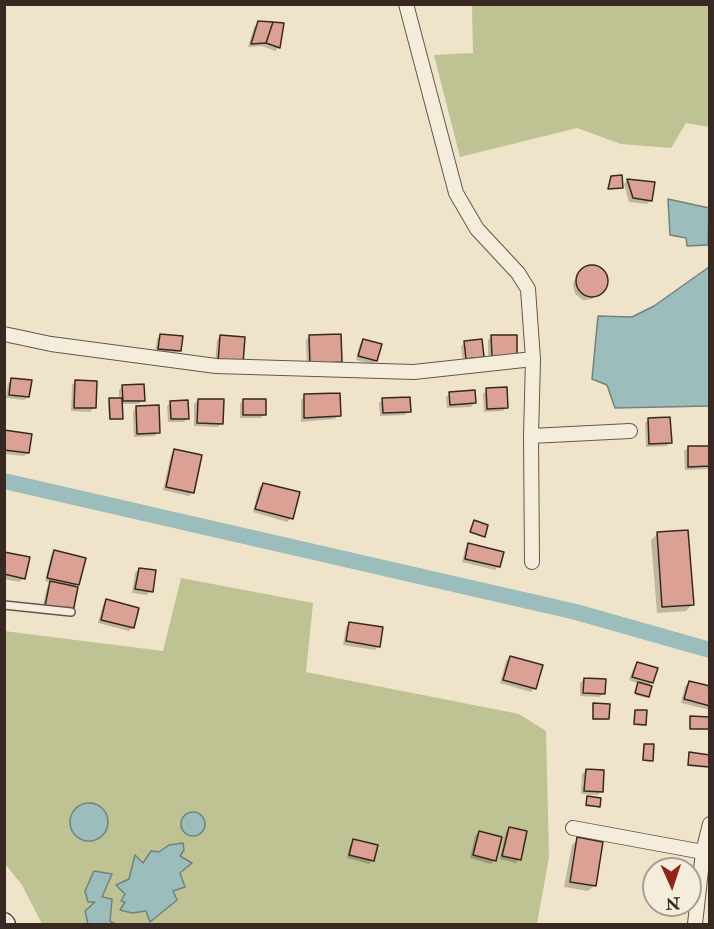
<!DOCTYPE html>
<html>
<head>
<meta charset="utf-8">
<style>
  body { margin:0 }
  #map { position:relative; width:714px; height:929px; overflow:hidden; background:#efe4c9; font-family:"IM FELL Double Pica",serif }
  canvas { display:block }
  .frame { position:absolute; inset:0; border:6px solid #372821; pointer-events:none }
  .north { position:absolute; left:642px; top:857px; width:60px; height:60px; box-sizing:border-box; background:#f5eddc; border:2px solid #a99e91; border-radius:50%; rotate:177deg; font-size:16px; font-weight:700; line-height:24px; text-align:center; color:#372821 }
  .north::after { content:''; display:block; margin:auto; width:21px; height:27px; background:#8f2418; clip-path:polygon(50% 0,100% 100%,50% 72%,0 100%) }
</style>
</head>
<body>
<div id="map">
<canvas width="714" height="929"></canvas>
<div class="frame"></div>
<div class="north">N</div>
</div>
<script>
const context = document.querySelector('canvas').getContext('2d');
context.lineJoin = 'round';
function paint(path, color) {
  context.fillStyle = color;
  context.fill(path, 'evenodd');
}
function shape(rows) {
  const path = new Path2D();
  for (const r of rows) {
    if (r.length === 3) {
      path.moveTo(r[0] + r[2], r[1]);
      path.arc(r[0], r[1], r[2], 0, 2 * Math.PI);
      continue;
    }
    path.moveTo(r[0], r[1]);
    for (let i = 2; i < r.length; i += 2) path.lineTo(r[i], r[i + 1]);
  }
  return path;
}
function trace(path, color, width, dash) {
  context.strokeStyle = color;
  context.lineWidth = width;
  context.lineCap = dash ? 'butt' : 'round';
  context.setLineDash(dash || []);
  context.stroke(path);
}
const green = shape([
  [472,5,709,5,709,127,686,123,671,148,621,144,577,128,460,157,434,55,473,53],
  [181,578,313,603,306,672,519,714,546,731,549,857,537,924,42,924,22,885,5,864,4,631,163,651]
]);
const water = shape([
  [668,199,709,208,708,245,687,246,686,238,670,235,668,199],
  [709,267,709,406,615,408,607,385,592,379,598,316,632,317,654,306,709,267],
  [89,822,19],
  [193,824,12],
  [183,843,184,850,180,856,192,863,180,873,185,887,173,891,177,900,150,922,146,911,132,913,120,910,125,902,121,901,125,894,116,885,129,879,135,855,143,863,151,851,159,852,169,845,183,843],
  [94,871,112,874,102,897,112,899,110,921,115,924,88,924,85,911,95,902,88,902,85,891,94,871]
]);
const shadow = shape([
  [258,23,279,47,275,51,262,46,248,47,254,27],
  [627,180,653,183,651,200,647,204,629,202,624,184],
  [589,267,599,269,605,275,606,285,592,299,583,300,575,294,573,285,574,281,581,273],
  [161,335,180,350,176,354,155,352,157,339],
  [515,336,488,360,488,340,492,337],
  [220,337,243,338,215,365,217,340],
  [310,337,341,362,337,365,307,367,306,340],
  [364,341,376,361,372,364,356,360,360,344],
  [465,343,482,356,479,360,463,362,461,346],
  [11,380,28,397,24,400,6,398,8,383],
  [75,382,94,408,90,412,71,411,72,385],
  [123,386,143,400,139,404,121,404,121,418,109,420,108,401,119,399,119,390],
  [487,390,507,407,503,411,484,412,483,394],
  [450,394,474,403,471,407,447,408,446,397],
  [305,396,339,415,335,419,301,422,301,400],
  [198,400,222,423,218,427,194,426,194,404],
  [243,400,264,414,261,418,240,418,240,404],
  [383,400,409,411,405,415,380,416,379,403],
  [171,402,187,418,184,422,168,422,167,406],
  [136,408,158,432,155,436,134,437,133,412],
  [649,419,670,443,667,446,646,447,645,423],
  [4,431,28,453,24,456,4,454],
  [710,447,710,469,685,470,684,451,688,448],
  [174,451,193,492,189,496,163,490,171,455],
  [263,484,291,518,287,522,253,512,259,488],
  [657,534,692,605,686,611,657,613,651,540],
  [469,545,499,566,495,570,462,562,465,549],
  [54,552,78,584,42,610,47,587,51,583,45,581,51,556],
  [4,553,23,578,20,582,4,579],
  [139,569,151,591,147,595,132,593,135,573],
  [107,601,133,627,129,631,98,623,103,605],
  [349,623,379,646,375,650,343,645,346,627],
  [510,658,535,688,531,692,500,683,506,661],
  [638,663,651,683,648,686,647,698,635,695,639,684,629,680,634,667],
  [584,679,603,693,600,697,580,696,580,683],
  [689,683,710,688,710,710,681,703,685,686],
  [594,705,608,719,606,720,592,720],
  [635,711,645,724,644,726,633,725],
  [691,718,710,729,689,729],
  [644,745,652,760,650,762,642,761],
  [690,754,709,766,707,768,687,766],
  [586,770,601,791,598,795,581,794,582,774],
  [588,798,598,806,585,807],
  [510,828,519,859,516,863,500,859,506,832],
  [479,832,495,860,491,864,470,858,475,836],
  [578,839,594,886,588,891,564,887,572,845],
  [354,841,373,860,369,864,347,858,350,845]
]);
const canal = shape([
  [4,481,576,612,710,650]
]);
const building = shape([
  [258,21,273,22,266,43,251,44,258,21],
  [273,22,284,23,280,48,266,43,273,22],
  [622,175,623,188,608,189,611,176,622,175],
  [627,179,655,182,652,201,633,198,627,179],
  [592,281,16],
  [160,334,183,336,181,351,158,349,160,334],
  [341,334,342,362,310,364,309,335,341,334],
  [220,335,245,337,243,364,218,362,220,335],
  [491,335,517,335,517,357,492,357,491,335],
  [363,339,382,344,377,361,358,356,363,339],
  [482,339,484,357,466,359,464,341,482,339],
  [11,378,32,380,29,397,9,395,11,378],
  [75,380,97,381,96,408,74,408,75,380],
  [144,384,145,401,123,401,122,385,144,384],
  [507,387,508,408,487,409,486,388,507,387],
  [475,390,476,403,450,405,449,392,475,390],
  [340,393,341,416,304,418,304,394,340,393],
  [410,397,411,412,383,413,382,398,410,397],
  [109,398,122,398,123,419,110,419,109,398],
  [198,399,224,399,223,424,197,423,198,399],
  [243,399,266,399,266,415,243,415,243,399],
  [188,400,189,419,171,419,170,401,188,400],
  [159,405,160,433,137,434,136,406,159,405],
  [670,417,672,443,649,444,648,418,670,417],
  [4,430,32,434,29,453,4,450,4,430],
  [688,446,710,446,710,466,688,467,688,446],
  [174,449,202,455,194,493,166,487,174,449],
  [263,483,300,492,293,519,255,509,263,483],
  [474,520,488,525,485,537,470,532,474,520],
  [688,530,694,605,662,607,657,532,688,530],
  [468,543,504,552,500,567,465,559,468,543],
  [54,550,86,558,79,585,47,578,54,550],
  [4,552,30,557,25,579,4,574,4,552],
  [139,568,156,570,153,592,135,589,139,568],
  [50,581,78,587,73,612,45,606,50,581],
  [106,599,139,608,134,628,101,620,106,599],
  [349,622,383,627,380,647,346,641,349,622],
  [510,656,543,665,536,689,503,680,510,656],
  [637,662,658,668,653,683,632,677,637,662],
  [584,678,606,679,605,694,583,693,584,678],
  [689,681,710,686,710,706,684,699,689,681],
  [638,682,652,686,649,697,635,693,638,682],
  [593,703,610,704,609,719,593,719,593,703],
  [635,710,647,710,646,725,634,724,635,710],
  [690,716,710,717,710,729,690,729,690,716],
  [644,744,654,744,653,761,643,760,644,744],
  [689,752,710,755,710,767,688,765,689,752],
  [586,769,604,770,603,792,584,791,586,769],
  [587,796,601,798,600,807,586,805,587,796],
  [509,827,527,831,521,860,502,856,509,827],
  [479,831,502,837,496,861,473,855,479,831],
  [577,837,603,842,596,886,570,882,577,837],
  [353,839,378,845,374,861,349,855,353,839]
]);
const service = shape([
  [4,605,71,612]
]);
const minor = shape([
  [406,4,456,193,477,229,518,273,528,289,533,359,531,436,532,562],
  [4,334,51,344,216,366,414,372,533,359],
  [531,436,630,431],
  [573,828,703,852],
  [695,924,703,852,710,824]
]);
const secondary = shape([
  [4,923,5,924]
]);
paint(green, '#bfc293');
paint(water, '#9bbebc');
trace(water, '#73827e', 1.5);
paint(shadow, '#0003');
trace(canal, '#9bbebc', 16);
paint(building, '#daa194');
trace(building, '#372821', 1.5);
trace(service, '#65574b', 10);
trace(minor, '#65574b', 16);
trace(secondary, '#372821', 22);
trace(service, '#f5eddc', 7);
trace(minor, '#f5eddc', 14);
trace(secondary, '#f5eddc', 20);
</script>
</body>
</html>
